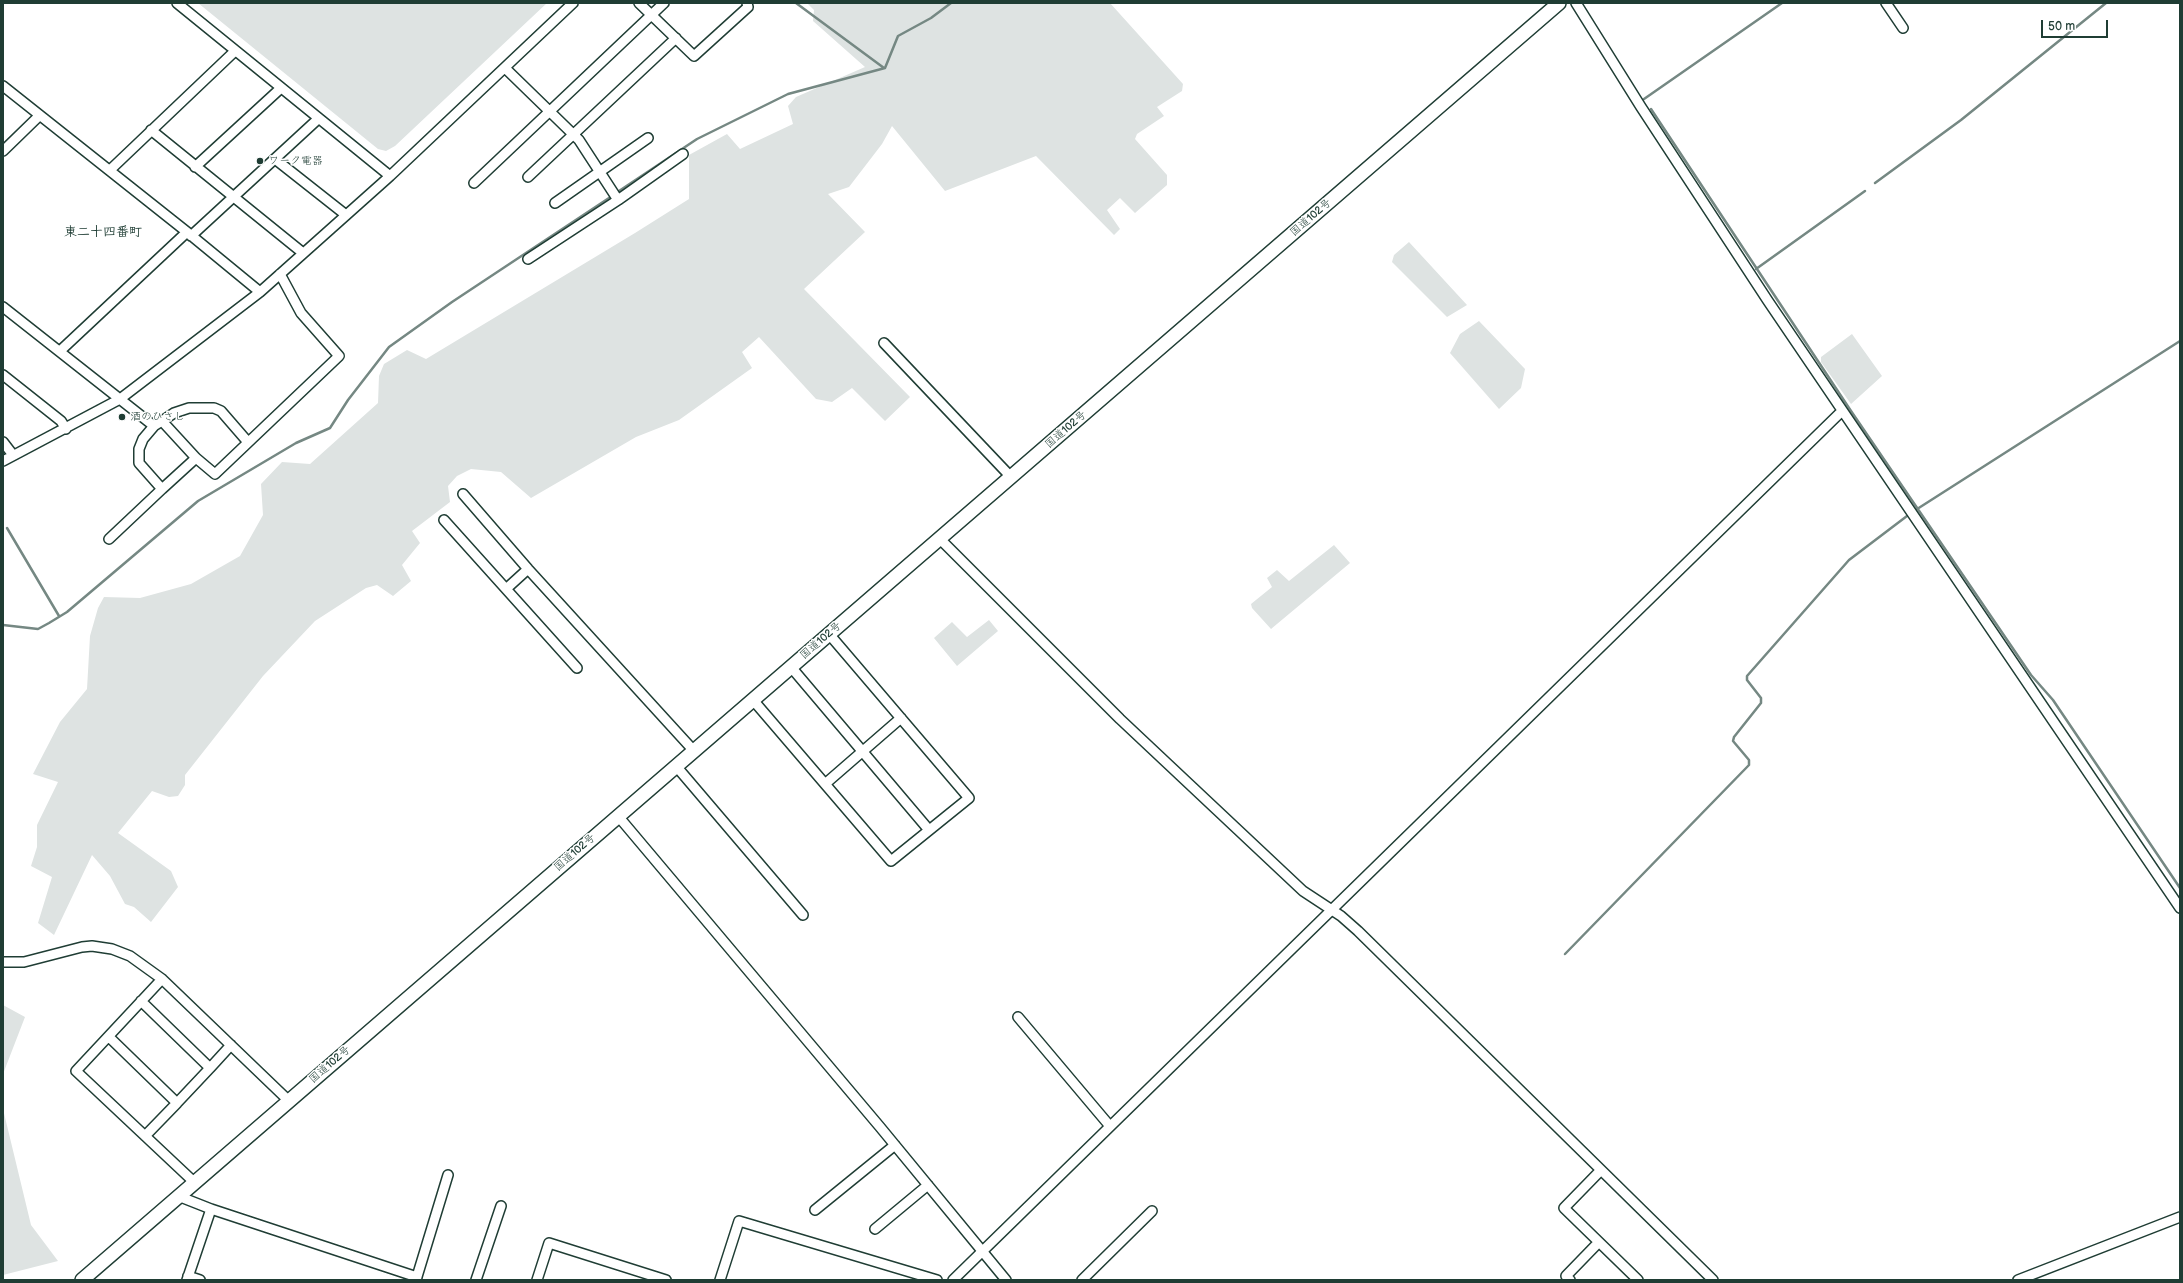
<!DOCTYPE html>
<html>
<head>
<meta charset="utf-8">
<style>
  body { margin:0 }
  #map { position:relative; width:2183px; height:1283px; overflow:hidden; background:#fff; font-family:"Balsamiq Sans",sans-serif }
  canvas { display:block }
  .frame { position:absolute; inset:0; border:4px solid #1f3d34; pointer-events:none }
  .scale { position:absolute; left:2041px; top:20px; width:67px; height:18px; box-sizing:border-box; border:2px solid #1f3d34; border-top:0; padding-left:5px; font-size:12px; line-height:14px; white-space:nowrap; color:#1f3d34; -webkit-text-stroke:3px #fff; paint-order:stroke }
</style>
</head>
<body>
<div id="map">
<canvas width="2183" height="1283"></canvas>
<div class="frame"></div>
<div class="scale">50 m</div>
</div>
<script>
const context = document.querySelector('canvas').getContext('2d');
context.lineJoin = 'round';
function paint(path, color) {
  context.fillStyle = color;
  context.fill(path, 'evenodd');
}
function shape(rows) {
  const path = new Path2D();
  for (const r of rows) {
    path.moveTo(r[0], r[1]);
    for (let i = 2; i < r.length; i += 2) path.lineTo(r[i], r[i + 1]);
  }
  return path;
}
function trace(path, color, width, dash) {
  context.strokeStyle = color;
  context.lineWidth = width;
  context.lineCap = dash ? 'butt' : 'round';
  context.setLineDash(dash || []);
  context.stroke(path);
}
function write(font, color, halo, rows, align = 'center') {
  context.font = font + ' "Balsamiq Sans","Klee One",sans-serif';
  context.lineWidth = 3;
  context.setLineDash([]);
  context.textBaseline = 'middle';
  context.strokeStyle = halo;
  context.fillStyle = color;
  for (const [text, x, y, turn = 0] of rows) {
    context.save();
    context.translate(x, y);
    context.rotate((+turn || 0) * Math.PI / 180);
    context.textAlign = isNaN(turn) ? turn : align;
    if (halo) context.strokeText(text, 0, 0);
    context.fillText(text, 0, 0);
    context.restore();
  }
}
const green = shape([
  [198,3,547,3,395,146,386,151,378,149],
  [807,3,1110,3,1183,84,1182,91,1157,107,1164,116,1137,134,1135,139,1167,175,1167,185,1135,213,1120,198,1107,210,1120,229,1114,235,1036,156,945,191,892,126,882,144,849,187,828,194,865,232,804,289,910,397,885,421,852,388,832,402,816,399,759,337,742,352,752,368,679,420,636,437,531,498,501,472,471,469,457,476,448,486,450,502,412,531,420,543,402,565,411,581,393,596,377,585,366,588,315,621,263,676,185,775,185,785,178,796,169,797,152,791,118,833,171,871,178,887,151,922,134,907,125,904,110,876,92,855,54,935,38,923,52,877,31,866,37,847,37,825,58,782,33,774,60,722,87,689,90,636,98,608,104,597,140,598,191,584,240,556,263,515,261,484,282,462,310,464,378,403,379,376,384,364,407,350,426,359,635,233,689,199,689,155,727,134,740,149,793,124,788,106,796,97,865,67,813,21,814,10],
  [1409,242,1467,305,1447,317,1392,262,1394,255],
  [1479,321,1525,369,1521,388,1499,409,1450,353,1460,334],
  [1852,334,1882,376,1851,404,1821,362,1821,357],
  [1334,545,1350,563,1271,629,1252,608,1251,604,1272,587,1267,578,1277,570,1289,581],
  [989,620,998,631,957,666,934,638,952,622,967,637],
  [3,1005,25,1017,3,1074],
  [3,1109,31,1225,58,1261,3,1275]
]);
const stream = shape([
  [796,3,884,68],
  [1644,99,1782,3],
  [1651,109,1851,411,2031,675,2053,700,2180,888],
  [1875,183,1961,120,2106,3],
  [616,193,697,139,788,94,885,68,898,36,931,18,951,3],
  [1756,269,1865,191],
  [1914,511,2180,341],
  [7,528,59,616],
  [3,625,38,629,49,623,67,612,198,501,296,443,330,428,348,400,389,347,452,302,612,196],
  [1565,954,1749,765,1749,760,1733,741,1734,737,1761,703,1761,698,1747,680,1747,676,1849,560,1907,516]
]);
const minor = shape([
  [177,3,390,176],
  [639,3,694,56,748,7,747,3],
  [1576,3,1641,107,1768,301,2180,908],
  [1886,3,1903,28],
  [505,68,579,140,618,200],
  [3,86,187,232,260,292],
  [151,130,303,253],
  [3,151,39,116],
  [275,159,346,215],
  [195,167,281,88],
  [110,170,235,51],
  [528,177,676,38],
  [474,183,664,3],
  [555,203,648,138],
  [191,236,318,119],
  [528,259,618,200,683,154],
  [3,307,154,426,162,421,196,458,215,474,339,356,301,313,280,274],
  [884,343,1011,477],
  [60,351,187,232],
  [3,375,61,421,66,429],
  [162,421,174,413,189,408,214,408,221,411,247,441],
  [154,426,143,439,139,449,139,463,162,489,196,458],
  [3,442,13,455],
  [3,461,120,399,260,292,390,176,573,3],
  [463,494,528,569,694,751],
  [444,520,577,668],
  [109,539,162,489],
  [940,539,1120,719,1303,891,1341,916,1358,931,1713,1280],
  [506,589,528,569],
  [791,667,929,830],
  [753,700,891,861,969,798,829,634],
  [676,766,803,915],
  [825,784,901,718],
  [618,816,880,1127,1006,1280],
  [3,962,24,962,82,947,92,946,112,949,130,956,162,979,289,1101],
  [162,979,76,1071,194,1182],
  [141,1001,210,1068,177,1103],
  [1018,1017,1109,1125],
  [109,1037,177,1103,145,1136],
  [210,1068,231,1045],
  [1601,1170,1564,1208,1638,1280],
  [178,1196,211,1209,187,1280],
  [211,1209,417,1277],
  [815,1210,895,1145],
  [875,1229,928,1185],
  [188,1276,200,1280],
  [416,1280,448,1175],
  [476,1280,501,1206],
  [537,1280,549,1243,666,1280],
  [720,1280,739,1221,937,1280],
  [953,1280,1842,411],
  [1082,1280,1152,1211],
  [1570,1280,1566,1276,1599,1242],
  [2018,1280,2180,1217]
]);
const highway = shape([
  [82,1280,1559,3]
]);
const markers = [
  [260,161,4,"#1f3d34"],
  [122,417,4,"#1f3d34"]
];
const poiNames = [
  ["ワーク電器",268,161],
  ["酒のひさし",130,417]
];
const streetNames = [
  ["国道102号",1311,218,-41],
  ["国道102号",1066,430,-41],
  ["国道102号",821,641,-41],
  ["国道102号",575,853,-41],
  ["国道102号",330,1065,-41]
];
const quarterNames = [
  ["東二十四番町",103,233]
];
paint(green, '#dee3e2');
trace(stream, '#758883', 2.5);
trace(minor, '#1f3d34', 12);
trace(highway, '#1f3d34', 16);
trace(minor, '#fff', 9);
trace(highway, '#fff', 13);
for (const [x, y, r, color] of markers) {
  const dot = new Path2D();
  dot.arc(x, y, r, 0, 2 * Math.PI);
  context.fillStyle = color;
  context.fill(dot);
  trace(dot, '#fff', 1.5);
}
write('11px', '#1f3d34', '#fff', poiNames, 'left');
write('11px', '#1f3d34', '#fff', streetNames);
write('bold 13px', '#1f3d34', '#fff', quarterNames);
</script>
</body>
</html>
